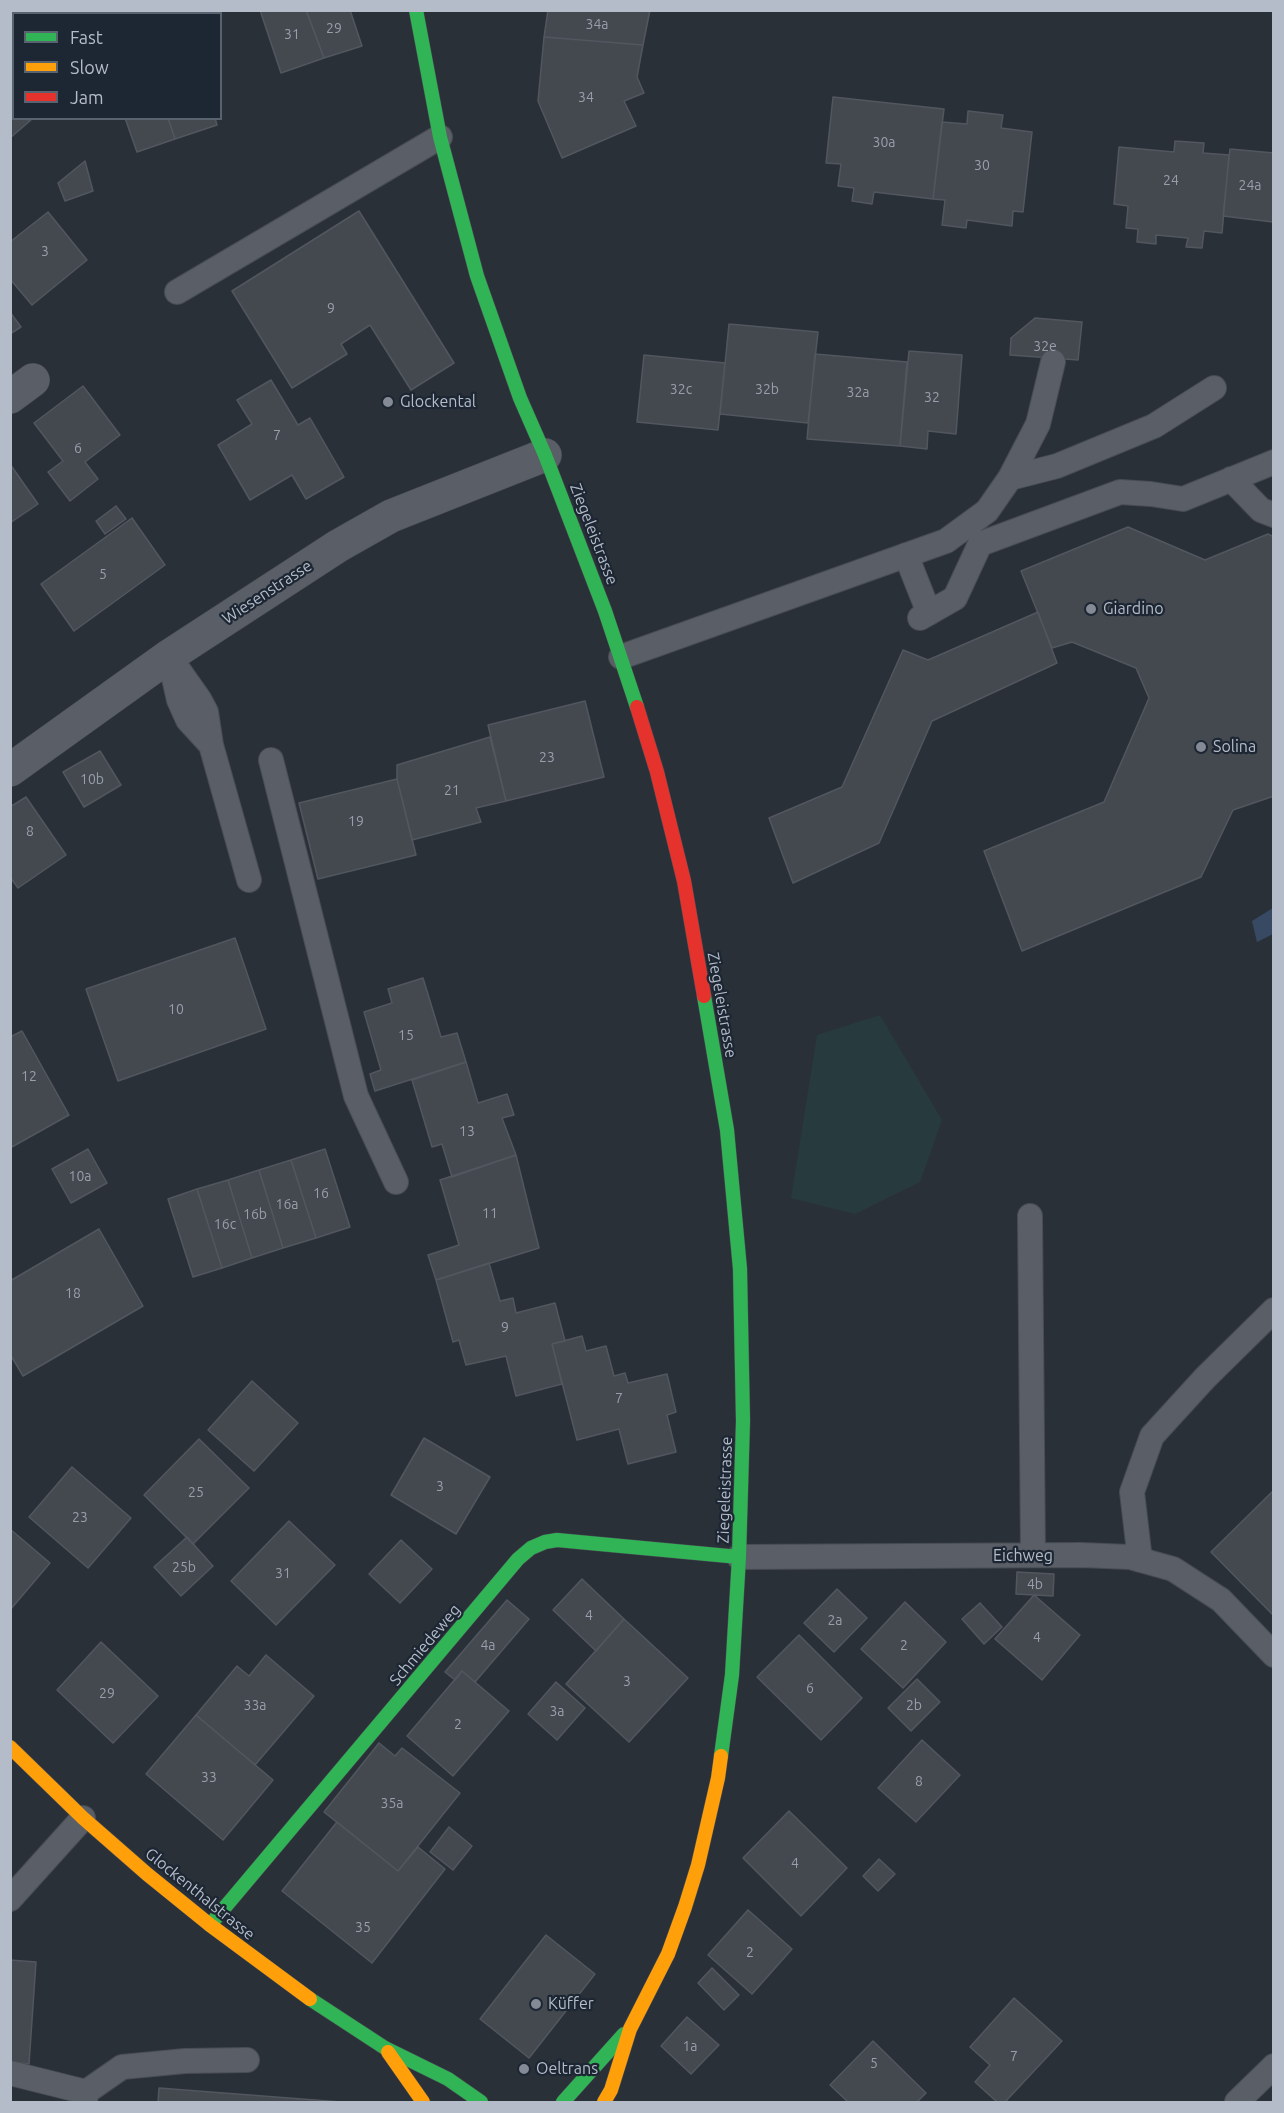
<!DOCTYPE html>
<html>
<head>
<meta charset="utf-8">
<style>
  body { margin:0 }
  #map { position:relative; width:1284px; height:2113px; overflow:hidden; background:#2a3038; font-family:Ubuntu,sans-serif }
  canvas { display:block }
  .frame { position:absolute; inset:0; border:12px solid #b4bcc9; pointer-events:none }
  .legend { position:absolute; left:12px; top:12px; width:210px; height:108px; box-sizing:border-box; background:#1d2633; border:2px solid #59626f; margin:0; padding:8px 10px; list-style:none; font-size:18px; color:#b4bcc9 }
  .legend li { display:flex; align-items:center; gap:12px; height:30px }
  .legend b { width:30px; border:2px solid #59626f }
</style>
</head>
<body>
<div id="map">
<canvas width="1284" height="2113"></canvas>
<div class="frame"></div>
<ul class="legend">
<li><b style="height:8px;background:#30b455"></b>Fast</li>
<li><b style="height:8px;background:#ff9f0a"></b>Slow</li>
<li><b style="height:8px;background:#e5322d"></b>Jam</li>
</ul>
</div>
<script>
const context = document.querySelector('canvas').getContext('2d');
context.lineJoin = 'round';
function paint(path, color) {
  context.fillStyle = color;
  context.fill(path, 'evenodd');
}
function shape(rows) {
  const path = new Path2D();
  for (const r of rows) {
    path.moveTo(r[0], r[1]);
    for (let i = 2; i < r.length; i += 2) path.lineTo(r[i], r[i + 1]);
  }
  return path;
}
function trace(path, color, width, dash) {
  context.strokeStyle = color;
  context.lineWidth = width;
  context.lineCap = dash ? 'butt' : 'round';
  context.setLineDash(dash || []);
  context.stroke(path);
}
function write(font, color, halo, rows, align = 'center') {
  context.font = font + ' Ubuntu,sans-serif';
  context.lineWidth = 4.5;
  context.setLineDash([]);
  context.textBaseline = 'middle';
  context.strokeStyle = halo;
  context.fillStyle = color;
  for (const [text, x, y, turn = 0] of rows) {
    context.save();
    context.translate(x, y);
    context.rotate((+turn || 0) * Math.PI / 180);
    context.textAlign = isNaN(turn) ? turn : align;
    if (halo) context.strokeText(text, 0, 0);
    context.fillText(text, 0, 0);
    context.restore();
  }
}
const green = shape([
  [880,1015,942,1120,920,1182,855,1214,791,1198,817,1035]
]);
const water = shape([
  [1273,908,1273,934,1257,942,1252,921]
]);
const building = shape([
  [260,10,306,10,324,58,281,73,260,10],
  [306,10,350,10,362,46,324,58,306,10],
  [548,10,650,10,643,45,544,37,548,10],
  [544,37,643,45,637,77,644,93,624,101,636,126,562,158,538,101,544,37],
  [10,97,14,100,14,118,31,120,10,138,10,97],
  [833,97,944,109,933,199,874,192,872,204,852,201,854,188,838,186,841,164,826,163,833,97],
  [968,111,1003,115,1001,128,1032,132,1023,212,1013,211,1012,226,967,220,966,228,942,225,945,200,933,199,942,122,967,124,968,111],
  [125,118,168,118,175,139,137,152,125,118],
  [168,118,215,118,217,125,175,139,168,118],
  [1175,141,1204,143,1203,153,1229,155,1222,233,1204,231,1202,248,1186,247,1188,238,1156,235,1156,244,1137,242,1138,229,1126,228,1128,206,1114,204,1119,147,1174,152,1175,141],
  [1230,149,1274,153,1273,222,1223,216,1230,149],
  [85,161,93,191,65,201,58,183,85,161],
  [359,211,454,363,411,390,370,325,341,344,347,354,292,388,232,291,359,211],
  [48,212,87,260,32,305,10,279,10,242,48,212],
  [10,312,21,327,10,334,10,312],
  [1035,318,1082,322,1078,360,1010,355,1011,338,1035,318],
  [729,324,818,332,808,423,720,414,729,324],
  [909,351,962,355,956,434,928,431,927,449,900,446,909,351],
  [815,354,907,362,900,446,807,439,815,354],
  [644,355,725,363,718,430,637,422,644,355],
  [271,380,298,425,310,418,344,477,306,499,292,475,250,500,218,445,252,424,237,400,271,380],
  [83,386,120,435,85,462,98,479,70,501,48,472,63,461,34,423,83,386],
  [10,464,38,504,10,523,10,464],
  [116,506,126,519,105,534,96,521,116,506],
  [132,518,165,565,74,631,41,584,132,518],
  [1128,527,1205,560,1268,534,1274,537,1274,796,1233,810,1201,877,1022,951,984,851,1104,802,1149,698,1136,668,1072,642,1052,648,1021,571,1128,527],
  [1038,612,1057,663,932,721,879,843,793,883,769,818,842,787,903,650,928,660,1038,612],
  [585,701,604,777,506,801,488,725,585,701],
  [490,737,506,801,476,808,481,822,412,840,397,779,397,765,490,737],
  [100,751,121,785,84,807,63,772,100,751],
  [397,779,416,855,318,879,299,803,397,779],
  [26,797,66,855,18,888,10,877,10,807,26,797],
  [235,938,266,1029,118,1081,86,989,235,938],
  [423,978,441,1037,457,1033,466,1062,375,1091,370,1074,381,1070,364,1012,392,1003,388,989,423,978],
  [22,1031,69,1115,10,1148,10,1037,22,1031],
  [466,1062,478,1103,507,1094,514,1115,502,1118,516,1155,452,1177,442,1144,432,1147,412,1080,466,1062],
  [88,1149,107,1183,71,1203,52,1169,88,1149],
  [325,1149,350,1227,316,1238,291,1160,325,1149],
  [516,1155,539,1248,436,1280,428,1255,459,1245,440,1180,516,1155],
  [291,1160,316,1238,283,1248,259,1170,291,1160],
  [259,1170,283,1248,252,1258,228,1180,259,1170],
  [228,1180,252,1258,222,1268,197,1189,228,1180],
  [197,1189,222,1268,193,1277,168,1199,197,1189],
  [99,1229,143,1306,23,1376,10,1354,10,1281,99,1229],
  [489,1263,500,1301,513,1298,516,1313,555,1303,565,1341,552,1344,562,1384,516,1396,506,1356,466,1365,459,1340,453,1342,436,1280,489,1263],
  [582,1336,586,1351,606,1346,614,1376,625,1373,628,1383,667,1374,676,1412,667,1415,676,1452,628,1464,619,1429,577,1440,552,1344,582,1336],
  [252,1381,298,1423,254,1471,208,1430,252,1381],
  [424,1438,490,1477,456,1534,391,1495,424,1438],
  [199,1439,249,1488,193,1544,144,1495,199,1439],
  [72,1467,131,1518,88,1568,29,1517,72,1467],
  [1274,1490,1274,1616,1211,1552,1274,1490],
  [289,1521,335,1565,276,1625,231,1581,289,1521],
  [10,1529,50,1563,10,1610,10,1529],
  [187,1537,213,1566,181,1596,154,1567,187,1537],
  [401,1540,432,1569,400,1603,369,1574,401,1540],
  [1017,1572,1054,1574,1053,1596,1016,1594,1017,1572],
  [582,1579,624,1619,596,1651,553,1610,582,1579],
  [837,1589,867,1618,834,1652,804,1623,837,1589],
  [1034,1595,1080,1635,1042,1680,995,1639,1034,1595],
  [507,1600,529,1619,475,1682,462,1671,455,1680,445,1672,507,1600],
  [905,1602,946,1642,903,1688,861,1649,905,1602],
  [980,1603,1002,1627,984,1644,962,1619,980,1603],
  [624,1619,688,1678,629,1742,566,1684,624,1619],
  [799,1635,862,1698,821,1740,757,1677,799,1635],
  [101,1642,158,1696,113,1743,57,1690,101,1642],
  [266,1655,314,1696,255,1765,196,1715,237,1666,249,1676,266,1655],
  [462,1671,509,1711,453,1776,407,1736,462,1671],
  [917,1679,940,1702,911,1731,888,1708,917,1679],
  [556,1682,585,1708,557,1740,528,1714,556,1682],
  [196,1715,273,1780,223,1840,146,1774,196,1715],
  [922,1740,960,1775,916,1822,878,1788,922,1740],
  [379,1743,395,1756,402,1748,460,1793,398,1871,324,1812,379,1743],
  [789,1811,847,1868,801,1916,743,1858,789,1811],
  [337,1822,398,1871,418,1847,445,1869,372,1963,282,1891,337,1822],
  [449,1827,472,1846,453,1870,430,1852,449,1827],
  [879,1859,895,1874,878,1891,863,1876,879,1859],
  [748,1910,792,1949,752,1994,708,1955,748,1910],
  [546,1935,595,1974,529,2058,480,2019,546,1935],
  [10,1960,36,1962,29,2064,10,2062,10,1960],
  [712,1968,739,1995,724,2010,698,1983,712,1968],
  [1014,1998,1062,2041,1005,2102,997,2102,975,2082,990,2065,970,2047,1014,1998],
  [687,2017,719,2045,691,2074,661,2046,687,2017],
  [873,2041,926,2093,917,2102,848,2102,830,2085,873,2041],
  [159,2088,341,2102,158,2102,159,2088]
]);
const lane = shape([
  [177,292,440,137],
  [1010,478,1057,466,1154,426,1214,388],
  [1231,479,1261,510,1274,515],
  [906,555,929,613],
  [920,618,955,598,980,544,1120,492,1151,494,1183,499,1274,462],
  [169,656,179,700,188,720,211,745,249,880],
  [621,657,946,541,987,511,1010,478,1038,424,1053,362],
  [175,665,199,699,206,712,211,745],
  [271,760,356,1096,396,1182],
  [1030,1216,1033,1555],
  [739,1557,1081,1555,1130,1557,1173,1569,1221,1600,1274,1655],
  [1140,1560,1132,1492,1152,1436,1205,1378,1274,1310],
  [10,1899,83,1818],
  [10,2073,86,2092,85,2102],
  [86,2092,122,2067,185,2061,247,2060],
  [1237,2102,1274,2066]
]);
const street = shape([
  [10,397,33,380],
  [10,770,169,656,338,546,391,516,545,455]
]);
const fast = shape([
  [416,10,440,137,477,276,520,398,545,455,605,611,637,707],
  [704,996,727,1130,740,1269,743,1421,739,1557,732,1675,721,1756],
  [210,1925,518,1559,531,1548,545,1542,557,1540,739,1557],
  [310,1999,385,2048,448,2079,481,2102],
  [563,2102,624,2034]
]);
const slow = shape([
  [10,1747,83,1818,147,1874,210,1925,310,1999],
  [388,2052,423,2102],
  [604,2102,611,2090,630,2029,668,1954,685,1907,698,1865,718,1778,721,1756]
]);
const jam = shape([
  [637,707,657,772,684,881,704,996]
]);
const markers = [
  [388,402,6,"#848b96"],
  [1091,609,6,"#848b96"],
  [1201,747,6,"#848b96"],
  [536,2004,6,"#848b96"],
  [524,2069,6,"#848b96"]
];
const numberNames = [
  ["34a",597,24],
  ["29",334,28],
  ["31",292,34],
  ["34",586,97],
  ["30a",884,142],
  ["30",982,165],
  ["24",1171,180],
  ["24a",1250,185],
  ["3",45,251],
  ["9",331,308],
  ["32e",1045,346],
  ["32c",681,389],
  ["32b",767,389],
  ["32a",858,392],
  ["32",932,397],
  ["7",277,435],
  ["6",78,448],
  ["5",103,574],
  ["23",547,757],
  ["10b",92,779],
  ["21",452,790],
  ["19",356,821],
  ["8",30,831],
  ["10",176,1009],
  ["15",406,1035],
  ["12",29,1076],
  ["13",467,1131],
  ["10a",80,1176],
  ["16",321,1193],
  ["16a",287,1204],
  ["11",490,1213],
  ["16b",255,1214],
  ["16c",225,1224],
  ["18",73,1293],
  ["9",505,1327],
  ["7",619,1398],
  ["3",440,1486],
  ["25",196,1492],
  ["23",80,1517],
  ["25b",184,1567],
  ["31",283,1573],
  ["4b",1035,1584],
  ["4",589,1615],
  ["2a",835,1620],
  ["4",1037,1637],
  ["4a",488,1645],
  ["2",904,1645],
  ["3",627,1681],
  ["6",810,1688],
  ["29",107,1693],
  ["33a",255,1705],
  ["2b",914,1705],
  ["3a",557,1711],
  ["2",458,1724],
  ["33",209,1777],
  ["8",919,1781],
  ["35a",392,1803],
  ["4",795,1863],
  ["35",363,1927],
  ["2",750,1952],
  ["1a",690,2046],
  ["7",1014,2056],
  ["5",874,2063]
];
const poiNames = [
  ["Glockental",400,402],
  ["Giardino",1103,609],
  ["Solina",1213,747],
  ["Küffer",548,2004],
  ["Oeltrans",536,2069]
];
const streetNames = [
  ["Ziegeleistrasse",594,534,69],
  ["Wiesenstrasse",267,592,-33],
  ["Ziegeleistrasse",722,1005,80],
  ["Ziegeleistrasse",725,1490,-88],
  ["Eichweg",1023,1556],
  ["Schmiedeweg",425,1645,-50],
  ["Glockenthalstrasse",200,1894,39]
];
paint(green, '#273a3e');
paint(water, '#384963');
paint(building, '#444950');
trace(building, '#52575f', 1.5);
trace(lane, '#484c53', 26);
trace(street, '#484c53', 34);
trace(fast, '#484c53', 15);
trace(slow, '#484c53', 15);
trace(jam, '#484c53', 15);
trace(lane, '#5a5e66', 24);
trace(street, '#5a5e66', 33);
trace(fast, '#30b455', 14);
trace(slow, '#ff9f0a', 14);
trace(jam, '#e5322d', 14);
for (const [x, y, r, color] of markers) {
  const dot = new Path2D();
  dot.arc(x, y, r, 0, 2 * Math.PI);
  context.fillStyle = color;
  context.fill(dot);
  trace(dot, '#1d2633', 2);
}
write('14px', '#989fab', null, numberNames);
write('16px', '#b4bcc9', '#1d2633', poiNames, 'left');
write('16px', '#b4bcc9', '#1d2633', streetNames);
</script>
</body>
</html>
